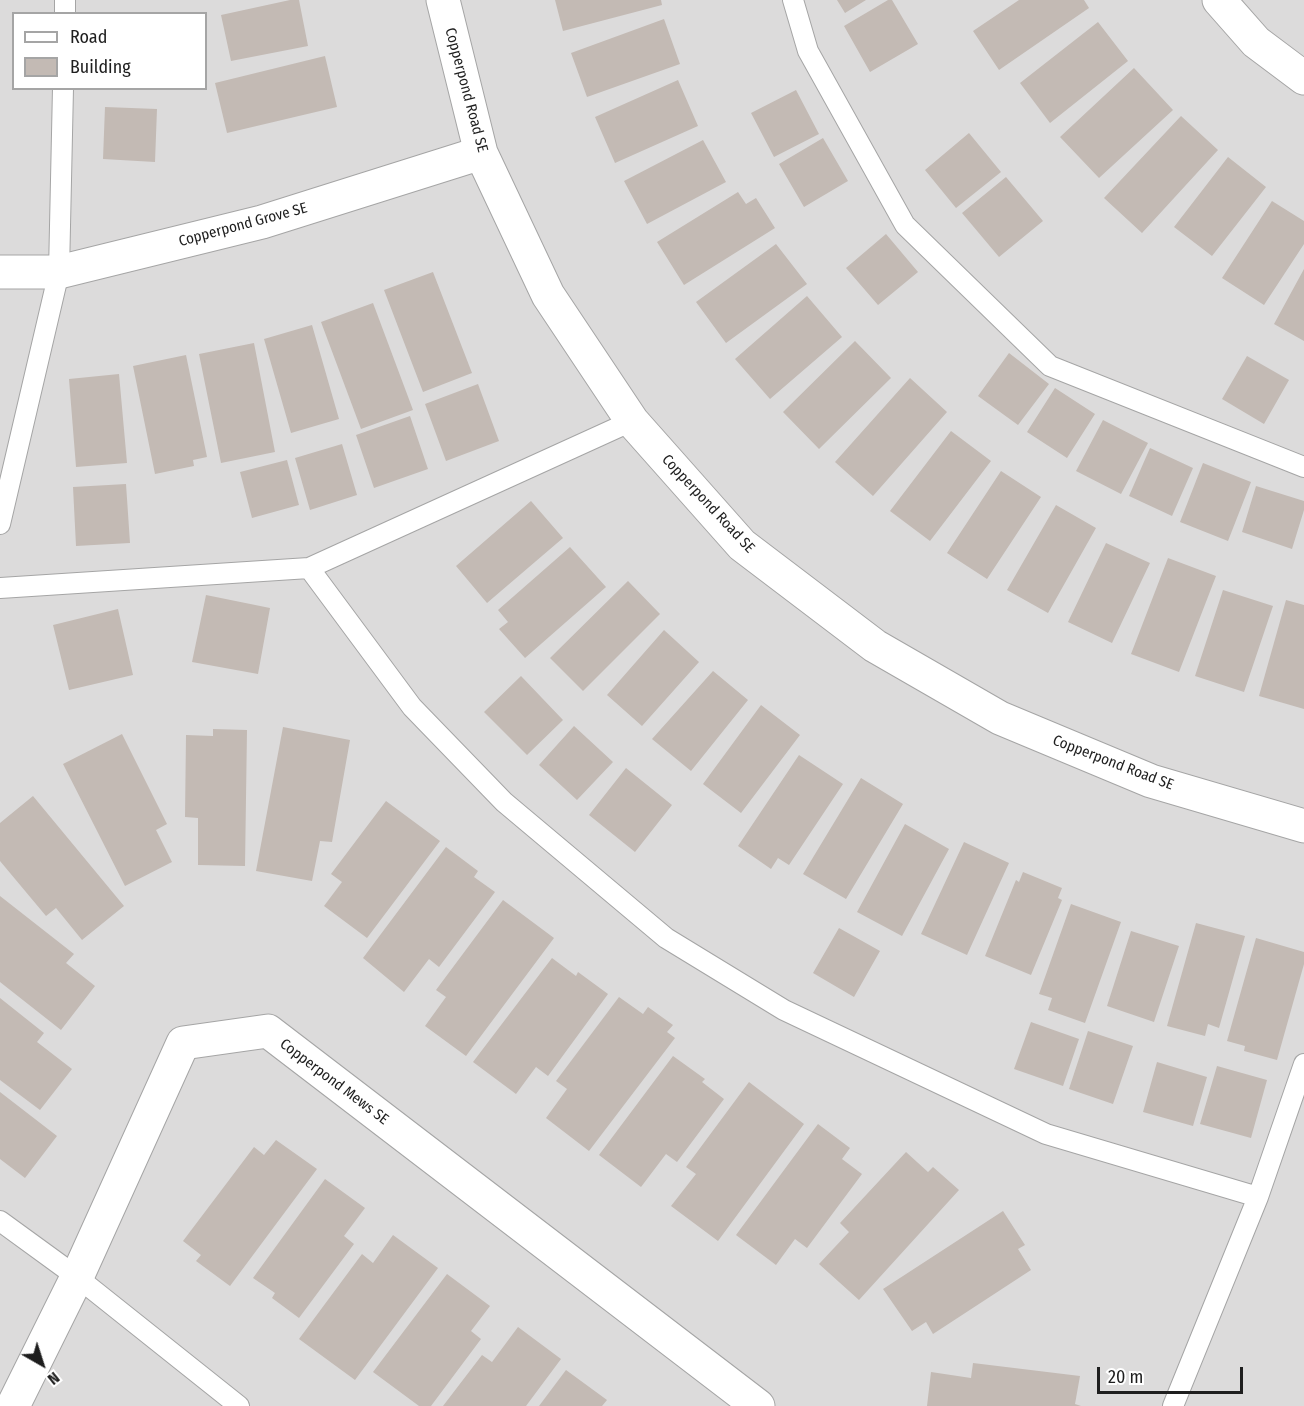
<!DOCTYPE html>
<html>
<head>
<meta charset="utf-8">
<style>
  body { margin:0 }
  #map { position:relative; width:1304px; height:1406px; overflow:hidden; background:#eeebe4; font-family:"Fira Sans Condensed",sans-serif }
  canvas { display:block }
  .legend { position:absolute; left:12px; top:12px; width:195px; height:78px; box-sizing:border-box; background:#fff; border:2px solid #a5a5a5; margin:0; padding:8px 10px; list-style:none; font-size:18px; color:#1e1e1e }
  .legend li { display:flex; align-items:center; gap:12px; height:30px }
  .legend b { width:30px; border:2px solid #a5a5a5 }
  .north { position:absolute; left:12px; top:1334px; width:60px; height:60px; -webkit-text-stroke:4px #fff; paint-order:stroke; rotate:141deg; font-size:16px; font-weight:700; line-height:24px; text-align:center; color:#1e1e1e }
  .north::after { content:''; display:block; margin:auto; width:21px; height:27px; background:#1e1e1e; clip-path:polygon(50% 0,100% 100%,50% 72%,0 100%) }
  .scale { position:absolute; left:1097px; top:1367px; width:146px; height:27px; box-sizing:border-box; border:3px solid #1e1e1e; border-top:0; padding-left:8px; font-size:18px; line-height:21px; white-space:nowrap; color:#1e1e1e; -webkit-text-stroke:4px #fff; paint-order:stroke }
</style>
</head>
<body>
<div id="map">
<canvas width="1304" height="1406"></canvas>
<ul class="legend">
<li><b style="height:8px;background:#fff"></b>Road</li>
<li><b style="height:16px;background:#c3bab4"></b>Building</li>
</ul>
<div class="north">N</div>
<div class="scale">20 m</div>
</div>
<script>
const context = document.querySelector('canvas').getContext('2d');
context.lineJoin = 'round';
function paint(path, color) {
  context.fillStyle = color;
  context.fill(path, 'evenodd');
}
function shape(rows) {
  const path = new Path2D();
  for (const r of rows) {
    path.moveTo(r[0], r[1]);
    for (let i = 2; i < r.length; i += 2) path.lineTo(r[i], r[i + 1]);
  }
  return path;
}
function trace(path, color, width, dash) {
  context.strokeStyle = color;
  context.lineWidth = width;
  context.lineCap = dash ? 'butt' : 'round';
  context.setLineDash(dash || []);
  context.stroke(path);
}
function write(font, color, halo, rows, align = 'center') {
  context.font = font + ' "Fira Sans Condensed",sans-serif';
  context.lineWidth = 6;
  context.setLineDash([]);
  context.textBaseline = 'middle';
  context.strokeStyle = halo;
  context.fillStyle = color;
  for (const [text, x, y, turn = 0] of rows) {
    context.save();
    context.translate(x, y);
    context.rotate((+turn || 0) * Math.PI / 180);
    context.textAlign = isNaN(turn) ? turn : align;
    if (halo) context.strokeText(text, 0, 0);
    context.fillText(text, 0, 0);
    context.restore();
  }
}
const residential = shape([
  [0,0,1304,0,1304,1406,0,1406],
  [14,14,206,14,206,88,14,88]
]);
const building = shape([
  [290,0,299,0,308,46,231,61,221,15],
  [555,0,661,0,662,5,563,31],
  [837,0,866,0,845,13],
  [888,0,892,0,918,44,870,72,844,26],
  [1019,0,1084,0,1089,8,999,70,973,31],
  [664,19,680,64,587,97,571,53],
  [1098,22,1128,61,1050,123,1020,83],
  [325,56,337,107,227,133,215,83],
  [1134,68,1173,110,1099,178,1060,137],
  [678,80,698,126,615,163,595,117],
  [796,90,819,134,774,157,751,113],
  [105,107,157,109,155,162,103,159],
  [1181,116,1218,150,1142,233,1104,198],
  [969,133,1001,172,956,208,925,170],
  [823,138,848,181,804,207,779,164],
  [703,140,726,182,647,224,624,181],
  [1228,157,1266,187,1212,256,1174,227],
  [1006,177,1043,221,999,257,962,213],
  [738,192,746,204,756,198,775,228,684,285,657,242],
  [1272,201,1304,221,1304,244,1264,305,1222,278],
  [886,234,918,272,878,305,846,268],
  [776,244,807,284,726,343,696,302],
  [1304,269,1304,341,1274,324],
  [433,272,472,373,423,392,384,290],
  [807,296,842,337,770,399,735,359],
  [373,303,413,410,361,429,321,322],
  [312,325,339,419,291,433,264,339],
  [855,341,891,378,819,449,783,412],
  [254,343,275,452,221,463,199,354],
  [1009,353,1049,384,1018,425,978,396],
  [186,355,207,457,193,460,194,466,155,474,133,366],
  [1247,356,1289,380,1264,424,1222,399],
  [119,374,127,463,76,467,69,379],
  [910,378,947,412,873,496,835,462],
  [478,384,499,441,446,461,425,404],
  [1055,388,1095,414,1067,458,1027,432],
  [410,416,428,469,374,488,356,435],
  [1103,420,1148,443,1121,494,1076,471],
  [951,431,991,461,930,541,890,511],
  [342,444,357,495,310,510,295,458],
  [1150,448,1193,468,1172,516,1129,496],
  [287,460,299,505,252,518,240,472],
  [1203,463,1251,482,1228,541,1180,522],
  [1001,471,1041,497,987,579,947,553],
  [126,484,130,543,76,546,73,487],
  [1256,486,1304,501,1304,510,1292,549,1242,532],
  [531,501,563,538,487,603,456,566],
  [1056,505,1096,528,1048,613,1007,590],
  [1106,543,1150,563,1112,643,1068,622],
  [570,547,606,587,525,658,499,629,508,622,498,610],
  [1168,558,1216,576,1179,672,1131,654],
  [628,581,660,614,583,691,550,658],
  [1223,590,1273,606,1244,692,1195,676],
  [206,595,270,608,258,674,192,662],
  [1286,600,1304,605,1304,709,1259,696],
  [118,609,133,675,69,690,53,625],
  [664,630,699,662,642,726,607,695],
  [713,671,748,700,691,771,652,739],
  [521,676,563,720,527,755,484,712],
  [761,705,800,735,741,813,703,784],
  [574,726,613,762,577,800,539,765],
  [283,727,350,740,332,842,320,841,312,881,256,871],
  [213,729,247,730,245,866,198,865,198,818,185,817,186,735,213,736],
  [122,734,167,824,156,830,172,862,125,886,63,764],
  [799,755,843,784,789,865,778,858,771,869,738,846],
  [626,768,672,805,635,852,589,815],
  [861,778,903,804,846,899,803,874],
  [33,796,124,906,82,940,56,908,46,916,0,861,0,823],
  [386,801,440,841,367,938,324,906,342,882,331,874],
  [905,824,949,849,902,936,857,912],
  [964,842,1009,863,967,955,921,934],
  [446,847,478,871,474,877,495,892,439,967,429,959,404,992,363,958],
  [1023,872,1062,888,1058,898,1062,900,1031,975,985,956,1016,880,1019,882],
  [0,896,74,954,66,963,95,986,61,1030,0,982],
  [503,900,554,938,466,1056,425,1026,446,997,436,990],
  [1071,904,1121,922,1085,1023,1048,1010,1052,998,1039,994],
  [1196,923,1245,936,1219,1028,1208,1024,1205,1036,1167,1026],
  [839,928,880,951,854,997,813,973],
  [1131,931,1179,946,1154,1022,1107,1006],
  [1256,938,1304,952,1304,964,1277,1060,1244,1051,1245,1046,1227,1041],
  [552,958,576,976,578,972,608,994,548,1076,536,1067,516,1094,473,1062],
  [619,997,643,1014,648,1007,673,1025,667,1032,675,1038,589,1151,546,1118,567,1089,556,1081],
  [0,998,44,1033,37,1042,72,1069,40,1110,0,1080],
  [1031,1022,1079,1039,1063,1086,1014,1069],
  [1088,1031,1133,1046,1113,1104,1069,1089],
  [673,1056,705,1079,702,1082,724,1099,677,1162,666,1154,641,1187,599,1155],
  [1157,1062,1207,1077,1193,1126,1143,1112],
  [1217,1066,1267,1080,1251,1138,1200,1124],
  [749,1082,804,1124,718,1241,671,1206,696,1174,686,1167],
  [0,1092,57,1136,25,1178,0,1159],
  [818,1124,850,1148,842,1159,862,1174,807,1248,795,1239,776,1265,736,1235],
  [276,1140,317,1169,230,1286,196,1261,201,1255,183,1241,254,1147,264,1155],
  [906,1152,928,1172,933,1167,959,1190,859,1300,819,1264,849,1232,840,1223],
  [325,1179,365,1208,344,1236,354,1244,299,1318,272,1298,275,1293,253,1278],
  [1003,1211,1025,1245,1018,1249,1031,1270,933,1334,926,1322,912,1331,883,1289],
  [393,1235,438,1268,355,1380,299,1339,362,1254,373,1263],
  [447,1274,490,1306,471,1331,481,1339,431,1406,419,1406,373,1372],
  [518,1327,561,1359,526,1406,443,1406,482,1355,492,1362],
  [973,1363,1080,1376,1075,1404,1081,1406,927,1406,931,1372,971,1378],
  [566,1370,607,1400,602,1406,539,1406]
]);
const service = shape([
  [793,0,808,51,905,225,1050,366,1304,467],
  [65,14,65,0],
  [0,524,59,272,63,88],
  [309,568,412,707,504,802,666,938,784,1010,1046,1134,1258,1197],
  [0,588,309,568,632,421],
  [0,1221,77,1277,239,1406],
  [1173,1406,1258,1197,1304,1064]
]);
const minor = shape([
  [443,0,481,153,548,295,632,421,742,545,875,646,1000,718,1151,781,1304,826],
  [1219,0,1256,42,1304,78],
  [0,272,59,272,262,222,481,153],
  [13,1406,77,1277,183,1043,268,1031,758,1406]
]);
const streetNames = [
  ["Copperpond Road SE",466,90,75],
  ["Copperpond Grove SE",243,225,-15],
  ["Copperpond Road SE",708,504,47],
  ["Copperpond Road SE",1113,763,21],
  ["Copperpond Mews SE",334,1082,37]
];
paint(residential, '#dcdbdb');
paint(building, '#c3bab4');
trace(service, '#a5a5a5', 22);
trace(minor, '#a5a5a5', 35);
trace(service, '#fff', 20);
trace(minor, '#fff', 33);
write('15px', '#1e1e1e', '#fff', streetNames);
</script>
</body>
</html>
